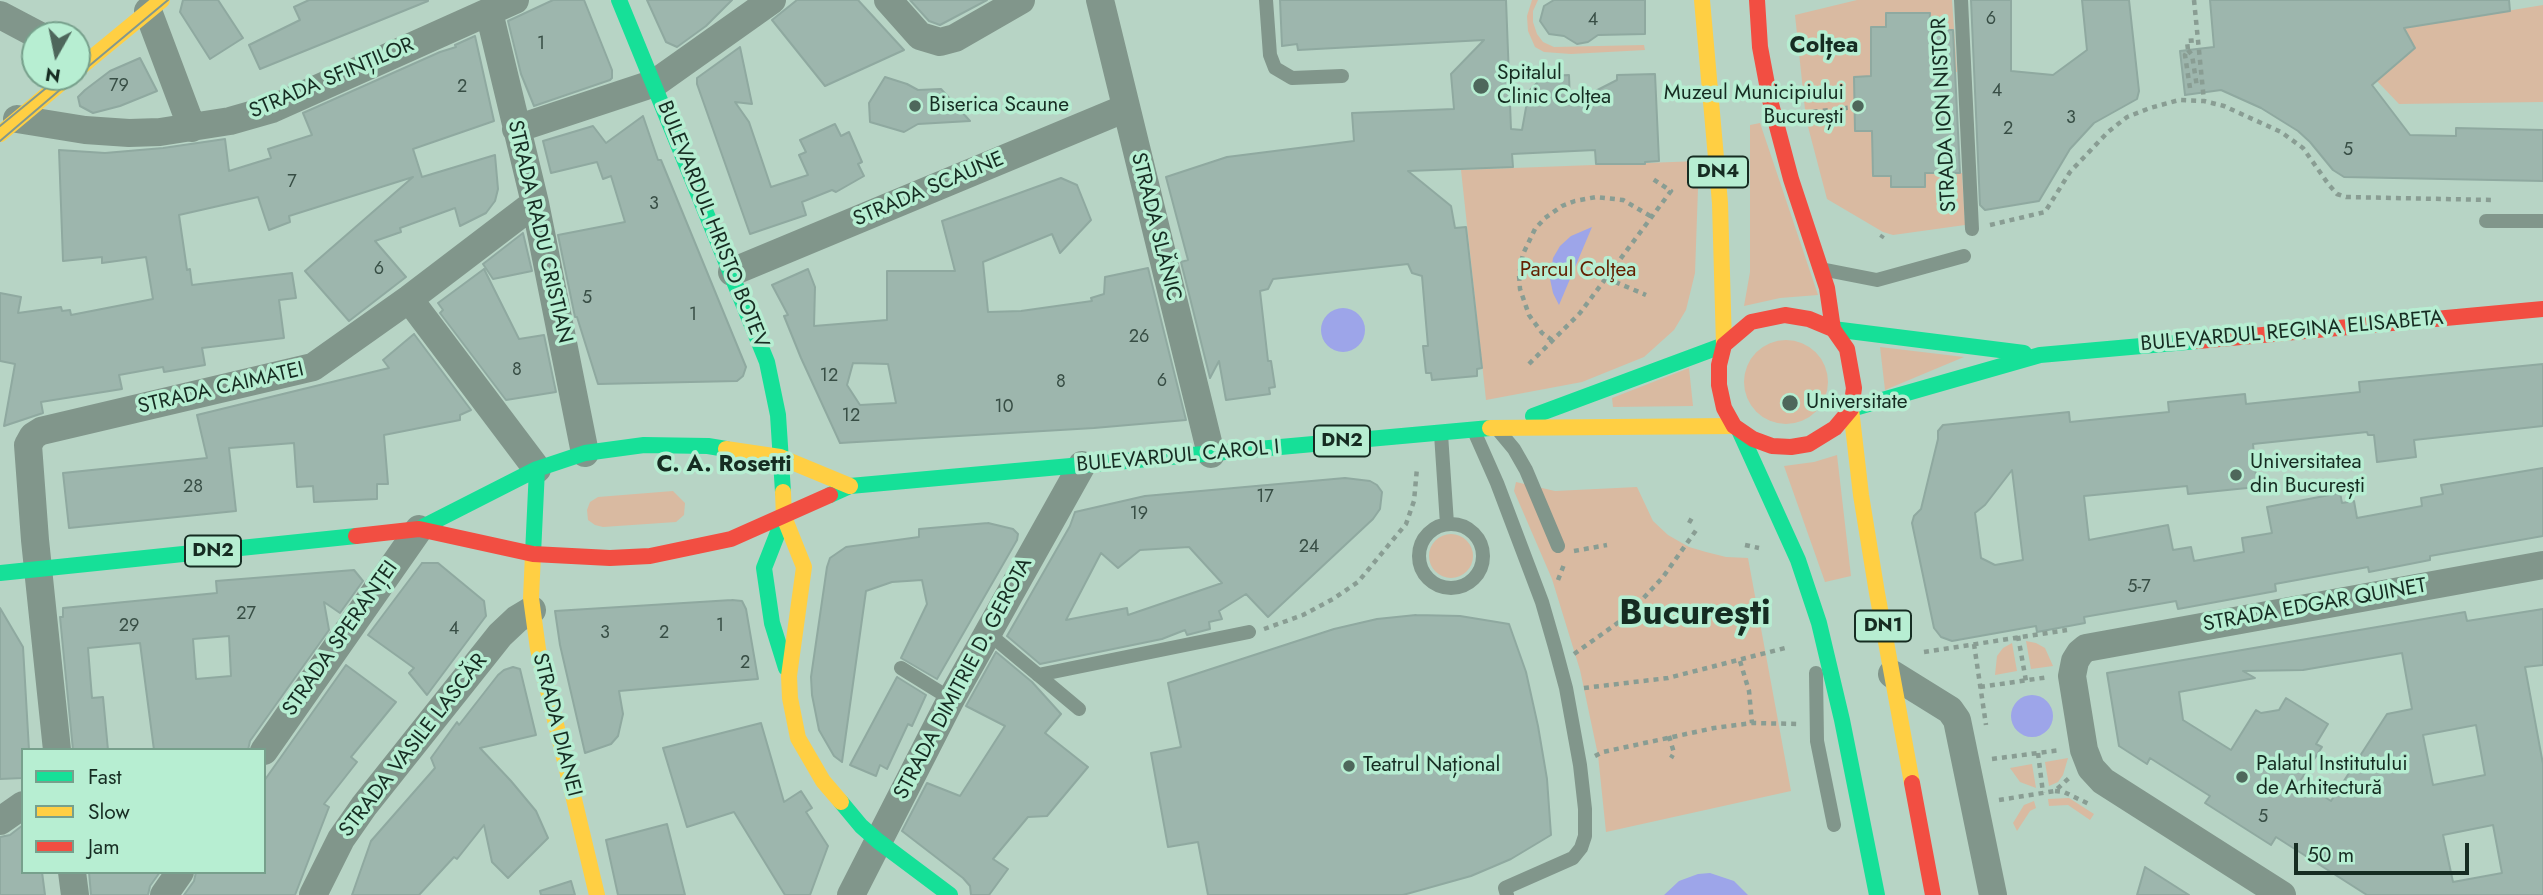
<!DOCTYPE html>
<html>
<head>
<meta charset="utf-8">
<style>
  body { margin:0 }
  #map { position:relative; width:2543px; height:895px; overflow:hidden; background:#b7d4c5; font-family:Jost,sans-serif }
  canvas { display:block }
  .legend { position:absolute; left:21px; top:748px; width:245px; height:126px; box-sizing:border-box; background:#b7eed2; border:2px solid #77a08c; margin:0; padding:9px 12px; list-style:none; font-size:21px; color:#162c22 }
  .legend li { display:flex; align-items:center; gap:14px; height:35px }
  .legend b { width:35px; border:2px solid #77a08c }
  .north { position:absolute; left:21px; top:21px; width:70px; height:70px; box-sizing:border-box; background:#b7eed2; border:2px solid #77a08c; border-radius:50%; rotate:189deg; font-size:19px; font-weight:700; line-height:28px; text-align:center; color:#162c22 }
  .north::after { content:''; display:block; margin:auto; width:24px; height:32px; background:#4e675b; clip-path:polygon(50% 0,100% 100%,50% 72%,0 100%) }
  .scale { position:absolute; left:2294px; top:843px; width:175px; height:32px; box-sizing:border-box; border:4px solid #162c22; border-top:0; padding-left:9px; font-size:21px; line-height:24px; white-space:nowrap; color:#162c22; -webkit-text-stroke:5px #b7eed2; paint-order:stroke }
</style>
</head>
<body>
<div id="map">
<canvas width="2543" height="895"></canvas>
<ul class="legend">
<li><b style="height:9px;background:#16e098"></b>Fast</li>
<li><b style="height:9px;background:#ffcf43"></b>Slow</li>
<li><b style="height:9px;background:#f24e42"></b>Jam</li>
</ul>
<div class="north">N</div>
<div class="scale">50 m</div>
</div>
<script>
const context = document.querySelector('canvas').getContext('2d');
context.lineJoin = 'round';
function paint(path, color) {
  context.fillStyle = color;
  context.fill(path, 'evenodd');
}
function shape(rows) {
  const path = new Path2D();
  for (const r of rows) {
    if (r.length === 3) {
      path.moveTo(r[0] + r[2], r[1]);
      path.arc(r[0], r[1], r[2], 0, 2 * Math.PI);
      continue;
    }
    path.moveTo(r[0], r[1]);
    for (let i = 2; i < r.length; i += 2) path.lineTo(r[i], r[i + 1]);
  }
  return path;
}
function trace(path, color, width, dash) {
  context.strokeStyle = color;
  context.lineWidth = width;
  context.lineCap = dash ? 'butt' : 'round';
  context.setLineDash(dash || []);
  context.stroke(path);
}
function write(font, color, halo, rows, align = 'center') {
  context.font = font + ' Jost,sans-serif';
  context.lineWidth = 7;
  context.setLineDash([]);
  context.textBaseline = 'middle';
  context.strokeStyle = halo;
  context.fillStyle = color;
  for (const [text, x, y, turn = 0] of rows) {
    context.save();
    context.translate(x, y);
    context.rotate((+turn || 0) * Math.PI / 180);
    context.textAlign = isNaN(turn) ? turn : align;
    if (halo) context.strokeText(text, 0, 0);
    context.fillText(text, 0, 0);
    context.restore();
  }
}
const green = shape([
  [1532,0,1538,0,1533,11,1533,22,1537,34,1543,42,1554,47,1644,45,1645,50,1571,54,1544,52,1535,47,1528,31,1527,16],
  [1857,0,1952,0,1957,72,1948,72,1948,30,1929,30,1929,13,1886,13,1886,27,1871,76,1854,77,1855,130,1872,131,1873,176,1891,176,1891,187,1925,187,1925,174,1962,173,1965,225,1893,235,1883,232,1827,199,1806,119,1795,15],
  [2543,5,2543,102,2399,104,2377,81,2415,48,2404,28],
  [1760,123,1818,295,1780,298,1744,306,1750,272,1750,125],
  [1699,161,1695,273,1686,310,1674,330,1644,357,1582,382,1486,400,1461,170],
  [1786,382,42],
  [1880,347,1964,357,1885,390],
  [1689,368,1693,406,1613,407,1612,398],
  [1837,455,1851,576,1825,582,1784,466,1814,462],
  [1516,482,1555,491,1637,487,1653,521,1668,535,1689,547,1706,552,1726,557,1748,558,1791,791,1606,832,1598,755,1580,670,1552,579,1514,491],
  [673,491,685,503,684,515,676,522,603,527,595,525,588,520,587,510,590,502,598,497],
  [1451,556,22],
  [2026,641,2036,643,2045,648,2053,666,2031,669],
  [2012,643,2017,671,1995,675,1997,656,2003,648],
  [2068,758,2063,775,2058,782,2049,786,2045,762],
  [2032,764,2036,788,2020,782,2010,768],
  [2069,798,2094,814,2090,820,2068,805,2049,806,2048,799],
  [2034,801,2036,808,2030,811,2017,831,2013,823,2024,805]
]);
const water = shape([
  [1592,227,1559,305,1553,293,1550,279,1553,258,1560,246,1571,236],
  [1343,330,22],
  [2032,716,21],
  [1710,873,1734,881,1748,895,1664,895,1679,881,1698,874]
]);
const building = shape([
  [183,0,218,0,243,38,210,59,180,12,183,0],
  [309,0,428,0,428,1,260,69,249,45,300,20,294,7,309,0],
  [553,0,584,0,612,70,612,78,610,80,534,106,521,74,508,21,553,0],
  [647,0,732,0,706,26,677,47,666,42,647,0],
  [797,0,858,0,904,50,825,86,772,20,797,0],
  [910,0,987,0,940,25,929,21,910,0],
  [1280,0,1506,0,1511,129,1522,130,1529,91,1544,76,1569,75,1570,104,1617,80,1617,75,1655,74,1659,161,1645,162,1645,164,1596,164,1595,150,1512,154,1513,167,1408,171,1451,206,1455,228,1466,227,1482,368,1477,369,1477,376,1432,380,1431,373,1426,373,1423,346,1428,346,1422,276,1412,273,1408,264,1273,279,1268,289,1260,291,1268,361,1271,361,1275,387,1269,388,1270,394,1226,400,1219,361,1210,378,1181,262,1188,260,1166,177,1227,157,1354,141,1352,113,1454,109,1451,74,1484,40,1298,50,1297,44,1282,46,1280,0],
  [1554,0,1645,0,1645,34,1598,35,1588,42,1577,44,1564,36,1549,34,1540,21,1544,6,1554,0],
  [1971,0,2011,0,2011,71,2053,75,2087,50,2082,0,2129,0,2139,91,2137,99,2094,123,2070,149,2039,201,1985,210,1980,205,1971,0],
  [2210,0,2509,0,2510,11,2404,28,2415,48,2372,85,2410,135,2456,136,2456,128,2543,130,2543,181,2344,177,2333,170,2310,142,2298,131,2261,108,2221,90,2185,95,2180,51,2214,47,2210,0],
  [1886,13,1930,13,1929,30,1953,30,1960,173,1925,173,1925,187,1891,187,1891,176,1873,176,1872,131,1855,131,1854,77,1871,76,1871,27,1886,27,1886,13],
  [475,36,494,121,413,149,422,177,495,155,498,189,495,201,486,213,460,226,455,208,400,228,401,232,375,241,406,277,349,321,305,271,413,177,289,216,290,222,269,230,258,197,179,215,187,270,190,269,192,285,292,273,296,298,279,300,284,338,202,348,205,365,164,372,163,367,119,375,122,389,41,402,43,413,4,426,15,364,0,361,0,293,21,297,18,313,61,307,62,311,70,310,71,315,153,299,146,257,102,263,102,257,63,261,59,150,105,153,163,148,225,139,229,171,271,158,268,149,312,135,303,113,440,52,456,47,455,45,475,36],
  [740,47,752,104,735,102,749,122,771,187,808,175,799,155,806,152,800,140,835,124,841,136,849,132,862,162,858,164,864,176,836,192,832,190,802,202,806,215,750,234,697,84,697,78,740,47],
  [140,58,157,91,120,106,93,113,80,106,78,97,85,90,110,71,140,58],
  [885,77,907,84,918,90,941,89,970,121,918,124,904,132,870,122,869,103,885,77],
  [643,116,658,160,661,160,746,367,743,376,737,381,598,384,577,317,575,317,558,235,625,222,611,176,603,179,597,162,551,173,543,141,593,126,606,143,643,116],
  [1061,178,1077,185,1091,220,1060,253,1052,234,983,262,988,312,1021,311,1092,301,1091,298,1104,294,1105,277,1148,268,1186,420,1094,428,840,443,801,358,784,316,788,315,772,285,808,269,815,287,814,326,887,320,887,271,955,271,942,221,1061,178],
  [853,363,888,364,896,403,860,405,847,385,853,363],
  [523,233,532,271,493,279,483,264,523,233],
  [484,269,519,339,544,335,556,392,506,400,440,313,443,310,438,303,484,269],
  [414,334,471,410,460,415,460,420,384,435,388,484,377,484,377,499,314,502,313,486,297,487,294,443,229,448,236,511,69,528,63,473,207,458,197,415,389,368,383,360,414,334],
  [2543,364,2543,426,2414,440,2416,457,2377,462,2374,435,2368,435,2367,432,2253,444,2257,487,2188,494,2187,486,2084,496,2089,540,2168,525,2173,550,2191,547,2194,561,2244,552,2242,538,2272,533,2267,507,2340,493,2342,503,2354,501,2357,518,2422,506,2421,498,2443,494,2441,485,2543,468,2543,536,2430,556,2430,560,2369,572,2368,567,2275,584,2276,591,2178,609,2176,601,2084,617,2085,623,2037,632,2036,626,1952,641,1941,637,1934,628,1912,523,1914,516,1921,509,1938,439,1938,431,1943,425,2069,412,2070,422,2169,412,2168,402,2245,394,2246,404,2360,392,2359,382,2543,364],
  [2012,470,2023,560,1995,565,1981,558,1975,513,1985,505,2012,470],
  [1345,478,1370,481,1377,485,1382,492,1380,509,1373,519,1268,617,1246,594,1219,611,1222,619,1209,622,1210,629,1187,635,1185,630,1162,639,1040,664,1007,636,1070,526,1075,512,1145,496,1345,478],
  [1189,547,1222,583,1128,615,1127,608,1066,620,1101,553,1118,568,1140,550,1189,547],
  [988,523,1013,529,1018,534,1017,540,937,679,901,658,927,604,922,580,892,582,866,591,842,762,834,756,819,730,812,695,811,677,827,567,830,558,846,547,919,537,919,529,988,523],
  [422,563,438,563,484,601,486,616,427,695,409,673,414,668,368,635,422,563],
  [354,570,363,581,340,613,324,602,329,630,250,741,248,750,154,750,140,643,88,648,92,698,103,697,108,750,73,750,60,617,63,617,63,608,217,593,216,581,354,570],
  [229,636,231,676,196,679,193,639,229,636],
  [732,600,742,601,746,609,758,679,619,691,623,714,618,736,611,744,585,753,560,645,555,611,732,600],
  [0,608,23,647,29,750,23,750,23,778,0,779,0,608],
  [2543,609,2543,665,2525,667,2543,764,2543,895,2367,895,2276,837,2271,845,2205,803,2210,796,2150,758,2147,764,2119,746,2107,673,2465,612,2467,621,2543,609],
  [2402,653,2412,709,2387,714,2331,801,2300,781,2322,747,2316,744,2328,724,2286,698,2279,710,2261,713,2256,710,2231,750,2183,720,2179,692,2255,678,2243,671,2303,670,2402,653],
  [2476,725,2485,775,2433,785,2423,735,2476,725],
  [2493,825,2502,873,2453,882,2443,835,2493,825],
  [1416,615,1460,616,1509,624,1526,672,1538,726,1547,779,1551,835,1511,859,1471,876,1403,895,1208,895,1198,842,1168,847,1151,753,1181,747,1168,683,1334,629,1377,619,1416,615],
  [996,652,1032,682,1061,714,1045,733,1088,767,1047,816,1028,817,993,859,1008,869,989,895,971,895,970,886,963,878,902,831,927,783,960,796,1005,726,966,706,996,652],
  [346,665,396,702,351,757,357,762,324,804,329,807,295,895,184,895,194,881,196,872,264,872,264,781,346,665],
  [513,667,520,669,536,735,480,748,511,781,536,811,548,838,508,878,492,862,484,825,457,859,454,857,419,895,352,895,371,841,435,768,431,758,457,722,459,725,498,675,504,670,513,667],
  [897,677,926,695,912,726,908,724,887,769,880,765,876,776,850,765,897,677],
  [761,723,784,802,801,791,812,808,806,812,828,846,810,895,785,895,734,812,687,827,663,748,761,723],
  [667,824,685,895,618,895,606,840,667,824],
  [23,825,23,872,42,872,45,895,0,895,0,837,10,835,23,825],
  [2145,867,2189,895,2137,895,2145,867],
  [89,872,160,872,150,886,148,895,91,895,89,872],
  [571,881,575,895,541,895,540,891,571,881]
]);
const path = shape([
  [2194,0,2204,101],
  [2188,50,2192,55,2197,87],
  [2190,88,2185,55,2188,50,2187,41,2198,40],
  [1803,113,1855,107],
  [1990,225,2045,212,2070,172,2108,132,2127,117,2150,108,2179,100,2204,101,2224,106,2281,132,2303,148,2329,185,2337,194,2346,197,2492,200],
  [1881,238,1883,235],
  [1606,278,1646,295],
  [1552,340,1542,333,1529,315,1520,289,1519,275,1523,254,1535,229,1545,218,1562,206,1575,201,1596,197,1623,200,1652,217],
  [1529,364,1580,313,1671,191,1653,179],
  [1689,523,1693,516],
  [1745,545,1759,548],
  [1574,551,1607,545],
  [1558,580,1565,562],
  [1264,629,1303,615,1333,599,1358,582,1406,524,1414,501,1417,468],
  [2018,636,2026,681],
  [1974,644,1986,725],
  [1924,652,2067,630],
  [1574,654,1626,617,1663,577,1697,529],
  [1740,661,1749,691,1752,723],
  [1980,687,2049,677],
  [1584,688,1668,678,1785,648],
  [1669,736,1674,753,1671,758],
  [2038,753,2043,793],
  [1595,756,1603,752,1714,728,1752,723,1799,724],
  [1992,759,2061,750],
  [2055,791,2064,792,2091,805],
  [1999,800,2055,791,2069,778]
]);
const lane = shape([
  [1266,0,1270,55,1275,68,1292,78,1342,76],
  [1961,0,1972,229],
  [2486,221,2543,221],
  [1826,270,1877,280,1964,256],
  [1474,431,1497,483,1542,602,1555,647,1566,688,1580,765,1585,809,1585,836,1581,848,1573,858,1505,888,1507,895],
  [1499,431,1514,449,1526,470,1558,546],
  [1441,434,1447,524],
  [1451,556,32],
  [988,633,1079,709],
  [901,668,951,699],
  [1816,673,1817,741,1834,825],
  [1038,675,1249,632]
]);
const street = shape([
  [888,0,920,36,940,42,955,38,1021,0],
  [1100,0,1211,454],
  [148,11,192,128],
  [489,12,535,203,585,453],
  [0,15,38,35],
  [17,119,85,130,129,133,160,132,230,121,272,109,515,0],
  [516,129,655,83,772,0],
  [732,272,1126,108],
  [409,299,537,469],
  [1892,674,1950,710,1957,720,1993,895],
  [57,750,35,540,28,445,33,436,41,431,313,367,409,299,535,203],
  [264,751,419,529],
  [0,821,23,805],
  [72,872,75,895],
  [164,895,180,872],
  [313,895,341,839,364,806,500,635,517,619,532,610],
  [851,895,951,699,1082,465],
  [2282,895,2103,781,2091,768,2084,750,2072,676,2075,661,2080,653,2086,648,2543,565]
]);
const fast = shape([
  [619,0,767,362,778,415,783,492],
  [1833,329,2024,353],
  [1851,409,2040,355,2198,341],
  [1533,416,1724,345],
  [1739,430,1798,560,1819,623,1842,720,1877,895],
  [830,495,850,486,1490,428],
  [784,517,764,568,772,623,786,668],
  [419,529,537,469,585,453,644,445,708,446,726,449],
  [533,554,537,469],
  [0,573,356,536],
  [841,802,861,826,878,841,950,895]
]);
const slow = shape([
  [1702,0,1720,203,1724,345],
  [77,70,162,0],
  [0,134,68,77],
  [1851,409,1861,495,1877,593,1912,783],
  [1490,428,1734,426],
  [726,449,780,457,850,486],
  [783,492,784,517,804,567,789,676,790,698,798,738,823,781,841,802],
  [533,554,531,598,538,649,597,895]
]);
const jam = shape([
  [1757,0,1760,47,1770,100,1791,179,1827,288,1833,329],
  [1785,315,1809,319,1833,329,1847,349,1854,388,1851,409,1835,428,1809,444,1791,447,1772,446,1753,439,1734,426,1724,408,1719,385,1719,365,1724,345,1751,322,1785,315],
  [2198,341,2543,309],
  [356,536,419,529,533,554,610,558,650,556,731,539,830,495],
  [1912,783,1933,895]
]);
const tram = shape([
  [77,76,168,0],
  [0,126,51,84],
  [0,141,75,77]
]);
const markers = [
  [1481,86,9,"#4e675b"],
  [915,106,7,"#4e675b"],
  [1858,106,7,"#4e675b"],
  [1790,403,9,"#4e675b"],
  [2236,475,7,"#4e675b"],
  [1349,766,7,"#4e675b"],
  [2242,777,7,"#4e675b"]
];
const numberNames = [
  ["6",1991,20],
  ["4",1593,21],
  ["1",541,45],
  ["79",119,87],
  ["2",462,88],
  ["4",1997,92],
  ["3",2071,119],
  ["2",2008,130],
  ["5",2348,151],
  ["7",292,183],
  ["3",654,205],
  ["6",379,270],
  ["5",587,299],
  ["1",693,316],
  ["26",1139,338],
  ["8",517,371],
  ["12",829,377],
  ["6",1162,382],
  ["8",1061,383],
  ["10",1004,408],
  ["12",851,417],
  ["28",193,488],
  ["17",1265,498],
  ["19",1139,515],
  ["24",1309,548],
  ["5-7",2139,588],
  ["27",246,615],
  ["29",129,627],
  ["1",720,627],
  ["4",454,630],
  ["3",605,634],
  ["2",664,634],
  ["2",745,664],
  ["5",2263,818]
];
const shields = [
  [1718,172,60],
  [1342,441,56],
  [213,551,56],
  [1883,626,56]
];
const shieldNames = [
  ["DN4",1718,172],
  ["DN2",1342,441],
  ["DN2",213,551],
  ["DN1",1883,626]
];
const poiNames = [
  ["Spitalul",1497,74],
  ["Clinic Colțea",1497,98],
  ["Muzeul Municipiului",1844,94,"right"],
  ["București",1844,118,"right"],
  ["Biserica Scaune",929,106],
  ["Universitate",1806,403],
  ["Universitatea",2250,463],
  ["din București",2250,487],
  ["Palatul Institutului",2256,765],
  ["de Arhitectură",2256,789],
  ["Teatrul Național",1363,766]
];
const streetNames = [
  ["STRADA SFINȚILOR",332,79,-23],
  ["STRADA ION NISTOR",1945,115,-93],
  ["STRADA SCAUNE",929,190,-23],
  ["BULEVARDUL HRISTO BOTEV",712,225,68],
  ["STRADA SLĂNIC",1155,227,76],
  ["STRADA RADU CRISTIAN",539,232,77],
  ["BULEVARDUL REGINA ELISABETA",2292,332,-5],
  ["STRADA CAIMATEI",221,389,-13],
  ["BULEVARDUL CAROL I",1178,457,-5],
  ["STRADA EDGAR QUINET",2315,606,-10],
  ["STRADA SPERANȚEI",341,639,-55],
  ["STRADA DIMITRIE D. GEROTA",964,679,-62],
  ["STRADA DIANEI",556,725,76],
  ["STRADA VASILE LASCĂR",414,746,-52]
];
const parkNames = [
  ["Parcul Colţea",1578,271]
];
const neighbourhoodNames = [
  ["Colțea",1824,46],
  ["C. A. Rosetti",724,465]
];
const townNames = [
  ["București",1695,616]
];
paint(green, '#d9baa1');
paint(water, '#9da5e9');
paint(building, '#9db6ad');
trace(building, '#8fa9a0', 2);
trace(path, '#899d93', 4.5, [5, 5]);
trace(lane, '#81968b', 14);
trace(street, '#81968b', 28);
trace(fast, '#16e098', 16);
trace(slow, '#ffcf43', 16);
trace(jam, '#f24e42', 16);
trace(tram, '#83988d', 2);
for (const [x, y, r, color] of markers) {
  const dot = new Path2D();
  dot.arc(x, y, r, 0, 2 * Math.PI);
  context.fillStyle = color;
  context.fill(dot);
  trace(dot, '#b7eed2', 2.5);
}
write('18px', '#384e45', null, numberNames);
for (const [x, y, w] of shields) {
  const box = new Path2D();
  box.roundRect(x - w / 2, y - 15.5, w, 31, 5);
  context.fillStyle = '#b7eed2';
  context.fill(box);
  trace(box, '#162c22', 2);
}
write('bold 19px', '#162c22', null, shieldNames);
write('21px', '#162c22', '#b7eed2', poiNames, 'left');
write('21px', '#162c22', '#b7eed2', streetNames);
write('21px', '#631f00', '#b7eed2', parkNames);
write('bold 23px', '#162c22', '#b7eed2', neighbourhoodNames);
write('bold 35px', '#162c22', '#b7eed2', townNames);
</script>
</body>
</html>
